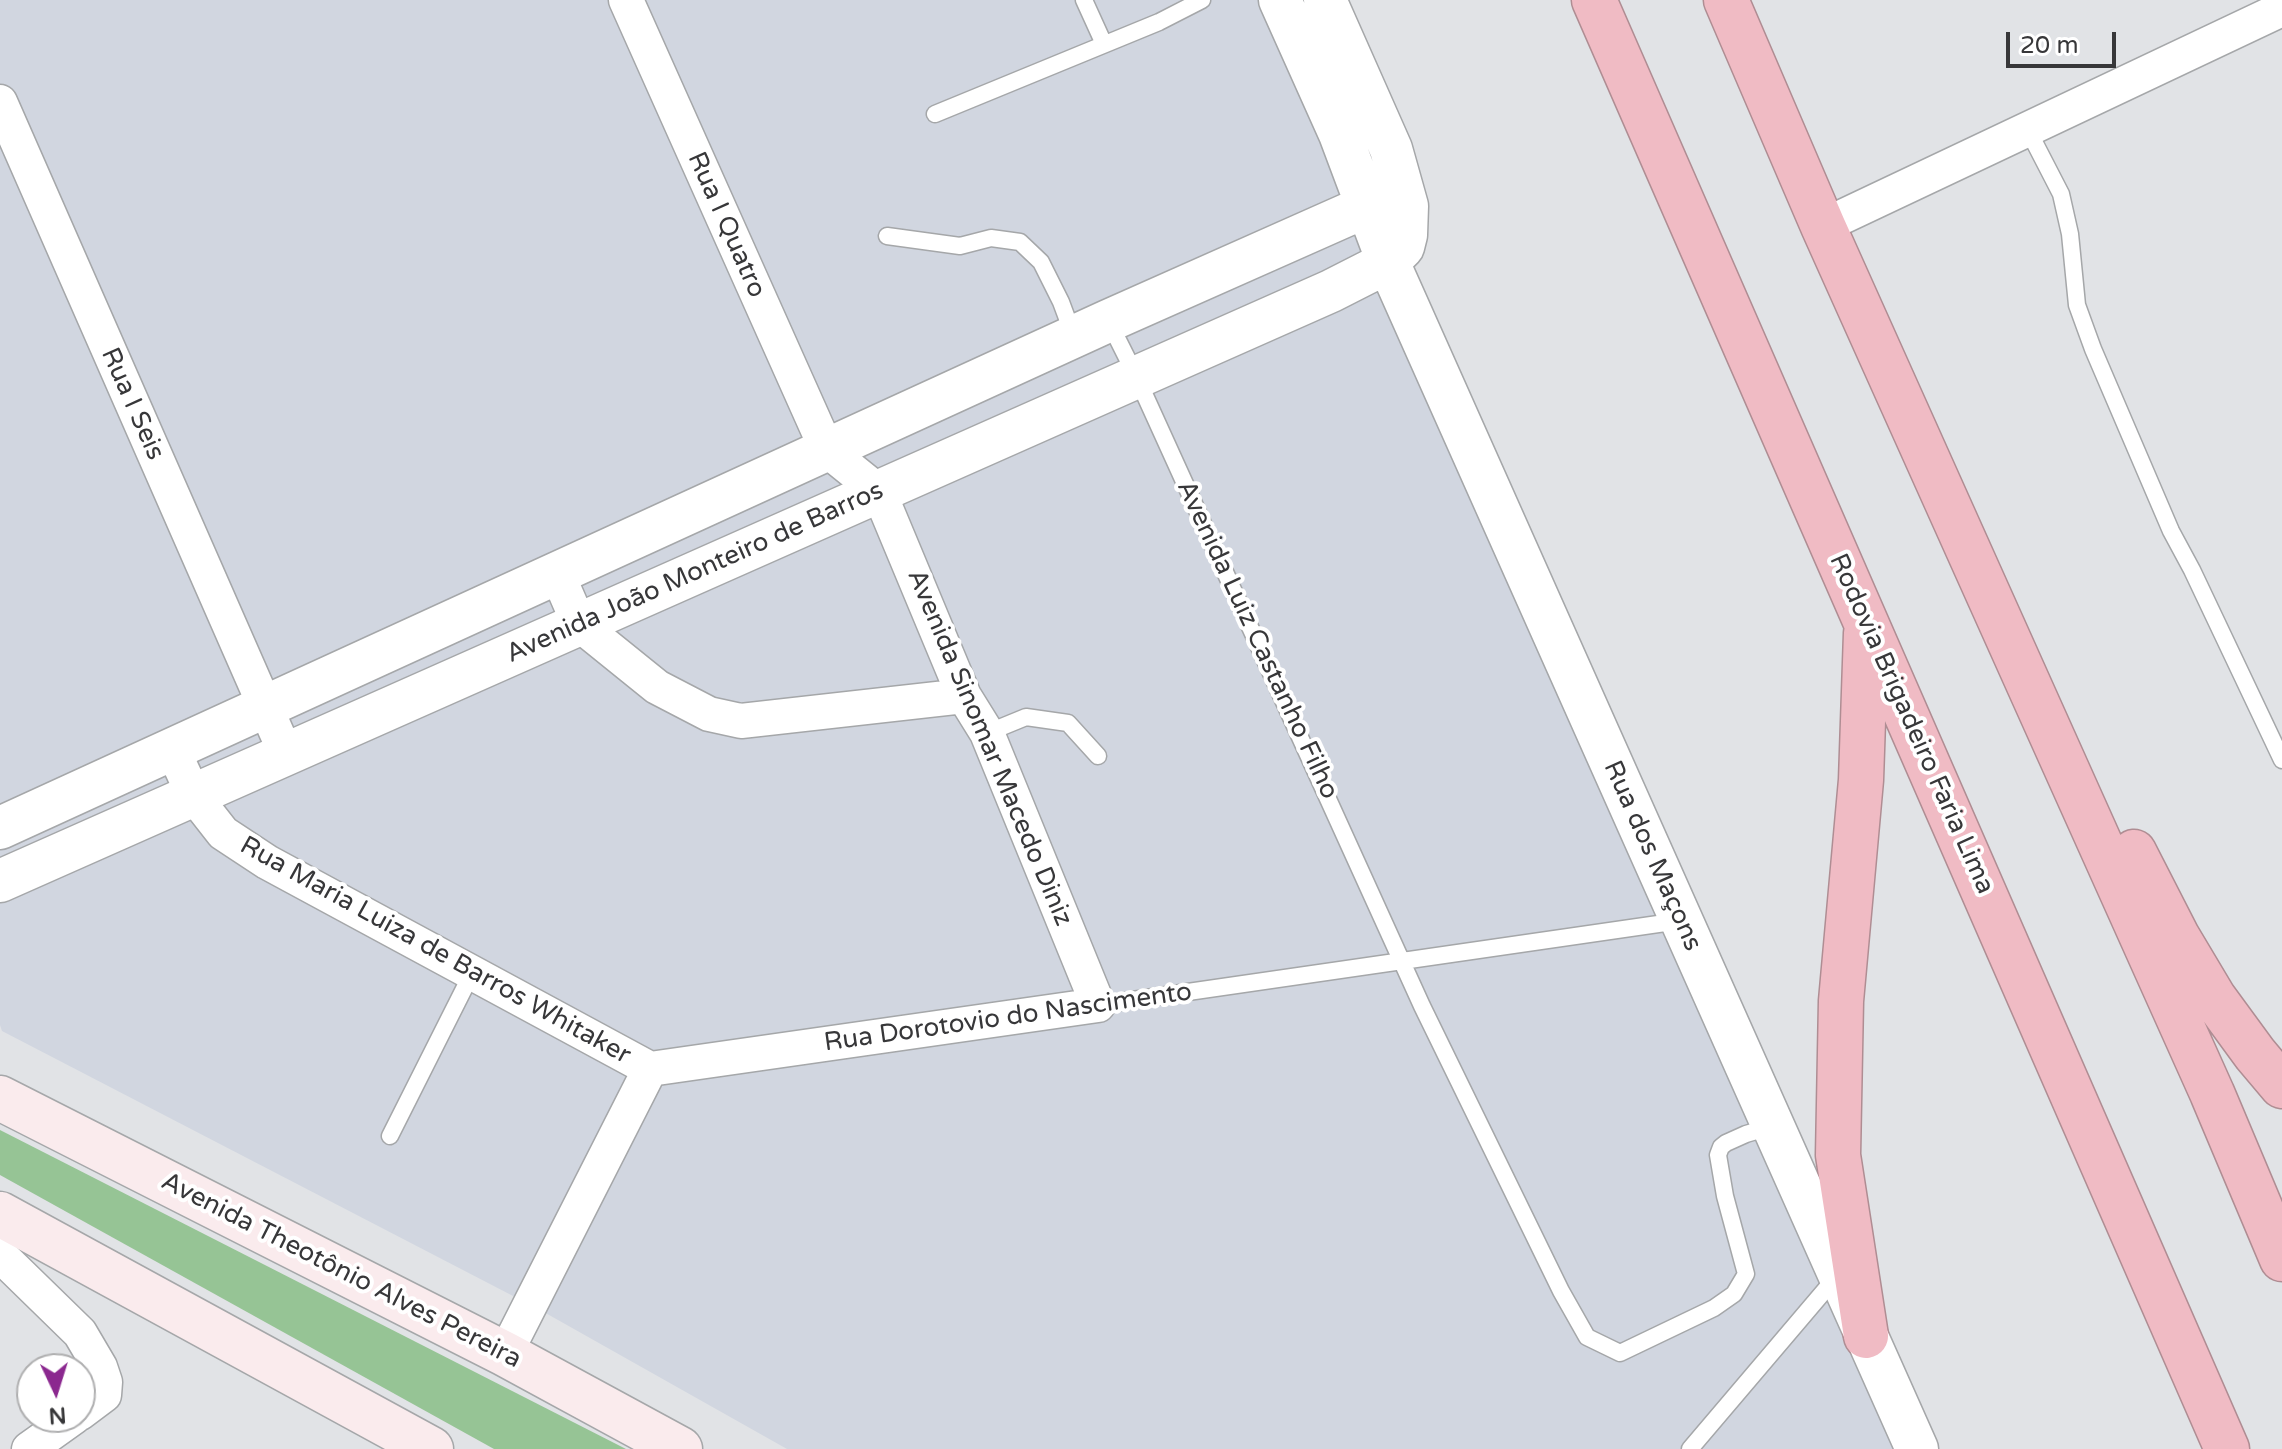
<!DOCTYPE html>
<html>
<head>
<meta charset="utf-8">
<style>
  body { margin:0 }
  #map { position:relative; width:2282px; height:1449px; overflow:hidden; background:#e1e3e6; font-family:"Varela Round",sans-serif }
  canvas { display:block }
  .north { position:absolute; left:16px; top:1353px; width:80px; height:80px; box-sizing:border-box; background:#fff; border:2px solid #afafb0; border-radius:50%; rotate:176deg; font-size:22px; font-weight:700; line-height:32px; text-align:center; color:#373739 }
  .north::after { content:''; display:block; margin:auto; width:28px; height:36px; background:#8b288f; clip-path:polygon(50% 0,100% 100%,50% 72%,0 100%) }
  .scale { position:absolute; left:2006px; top:32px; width:110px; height:36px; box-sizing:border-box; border:4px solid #373739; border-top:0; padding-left:10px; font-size:24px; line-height:28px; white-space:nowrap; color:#373739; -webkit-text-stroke:6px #fff; paint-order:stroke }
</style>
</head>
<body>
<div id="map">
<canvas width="2282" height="1449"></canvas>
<div class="north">N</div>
<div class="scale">20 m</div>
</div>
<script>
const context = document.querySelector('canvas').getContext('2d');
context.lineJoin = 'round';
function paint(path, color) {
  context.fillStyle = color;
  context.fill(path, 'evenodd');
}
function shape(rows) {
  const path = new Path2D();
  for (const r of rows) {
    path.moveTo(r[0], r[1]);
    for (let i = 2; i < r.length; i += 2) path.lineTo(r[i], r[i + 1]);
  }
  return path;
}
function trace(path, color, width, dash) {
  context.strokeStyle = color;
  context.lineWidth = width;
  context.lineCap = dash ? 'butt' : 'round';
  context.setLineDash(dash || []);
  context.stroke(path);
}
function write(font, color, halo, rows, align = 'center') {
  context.font = font + ' "Varela Round",sans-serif';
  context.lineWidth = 8;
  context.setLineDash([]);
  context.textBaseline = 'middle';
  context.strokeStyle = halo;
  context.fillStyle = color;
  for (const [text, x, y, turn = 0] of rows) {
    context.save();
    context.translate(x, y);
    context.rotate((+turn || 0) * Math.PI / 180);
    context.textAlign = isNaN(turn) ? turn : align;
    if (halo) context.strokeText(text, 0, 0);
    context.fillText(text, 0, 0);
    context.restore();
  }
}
const built = shape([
  [0,0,1263,0,1895,1449,787,1449,542,1311,2,1031,0,1025]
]);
const green = shape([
  [0,1130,626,1449,494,1449,0,1175]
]);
const service = shape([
  [1084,0,1104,44],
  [935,114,1159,22,1202,0],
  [2028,130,2061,194,2070,234,2077,305,2093,349,2171,531,2192,570,2282,760],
  [887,236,960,246,991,238,1020,242,1041,262,1061,302,1074,337],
  [1109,322,1137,378,1422,1006,1561,1291,1587,1337,1620,1353,1714,1308,1734,1294,1746,1274,1725,1196,1718,1155,1721,1147,1726,1143,1746,1134,1773,1126],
  [987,733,1026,717,1068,723,1098,756],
  [1098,1005,1679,921],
  [390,1136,472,973],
  [1690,1449,1837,1276]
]);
const minor = shape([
  [0,102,286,754],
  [1823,226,2282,9],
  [557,573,579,624,657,687,709,714,741,721,964,696],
  [172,748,194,796,223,833,267,862,650,1069],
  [0,1255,80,1333,100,1367,105,1382,104,1395,80,1413],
  [505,1354,650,1069,1098,1005,987,733,964,696,879,492,827,450,626,0],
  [29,1449,74,1417]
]);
const tertiary = shape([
  [1280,0,1340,134,1388,262,1917,1449],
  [0,828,1108,321,1367,206],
  [0,881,1331,291,1388,262,1403,247,1406,235,1407,206,1391,149,1325,0]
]);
const secondary = shape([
  [0,1098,505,1354,680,1449],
  [0,1214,431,1449]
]);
const motorway = shape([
  [1594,0,2227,1449],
  [1726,0,1823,226,2212,1093,2282,1259],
  [1866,633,1861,780,1841,1001,1838,1155,1866,1336],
  [2134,852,2177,936,2214,998,2255,1054,2282,1086]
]);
const streetNames = [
  ["Rua I Quatro",726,225,66],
  ["Rua I Seis",132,404,66],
  ["Avenida João Monteiro de Barros",695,573,-24],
  ["Avenida Luiz Castanho Filho",1257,640,65],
  ["Rodovia Brigadeiro Faria Lima",1911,724,66],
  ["Avenida Sinomar Macedo Diniz",989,748,67],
  ["Rua dos Maçons",1652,856,66],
  ["Rua Maria Luiza de Barros Whitaker",435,951,29],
  ["Rua Dorotovio do Nascimento",1008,1018,-8],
  ["Avenida Theotônio Alves Pereira",341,1271,27]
];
paint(built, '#d1d6e0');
paint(green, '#96c495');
trace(service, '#a5a7a9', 19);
trace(minor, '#a5a7a9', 37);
trace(tertiary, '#a5a7a9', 45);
trace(secondary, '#a5a7a9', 47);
trace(motorway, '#af8d93', 47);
trace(service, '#fff', 16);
trace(minor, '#fff', 34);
trace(tertiary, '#fff', 42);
trace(secondary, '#faebed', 44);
trace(motorway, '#f0bbc4', 44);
write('26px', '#373739', '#fff', streetNames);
</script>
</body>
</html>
